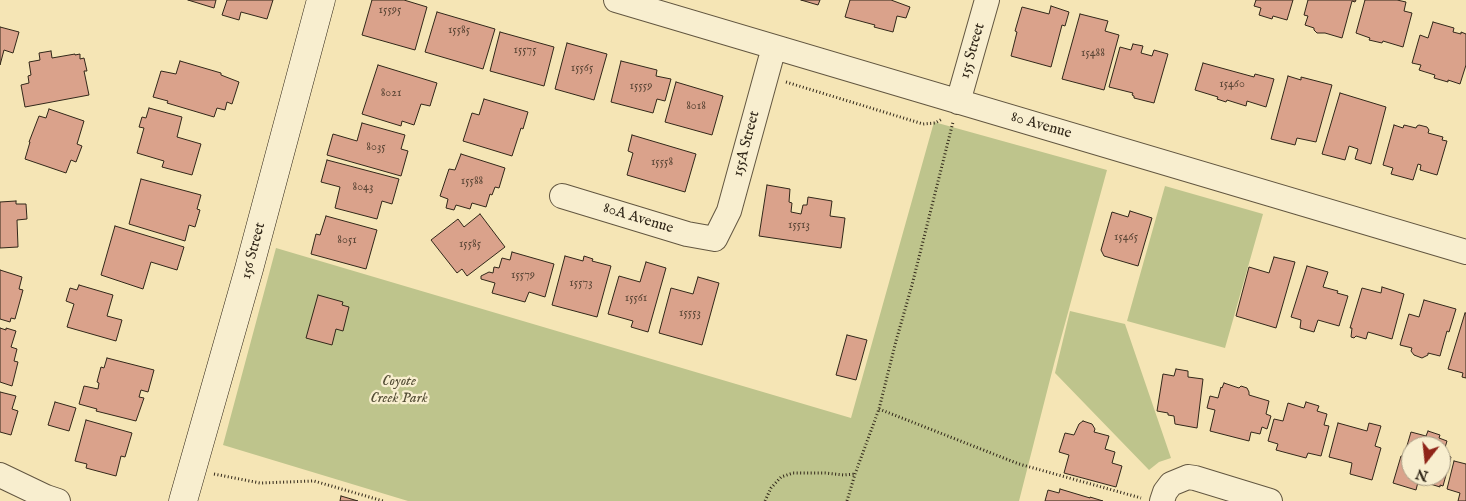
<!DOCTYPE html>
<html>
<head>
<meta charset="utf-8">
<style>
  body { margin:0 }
  #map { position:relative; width:1466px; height:501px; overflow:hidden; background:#f5e5b5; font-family:"IM FELL English",serif }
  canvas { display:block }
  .north { position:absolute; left:1401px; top:436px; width:50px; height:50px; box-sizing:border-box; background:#f8eecf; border:1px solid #a89e86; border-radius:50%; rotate:196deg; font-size:14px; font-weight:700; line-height:20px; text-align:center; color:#312719 }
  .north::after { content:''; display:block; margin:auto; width:18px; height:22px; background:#8f2418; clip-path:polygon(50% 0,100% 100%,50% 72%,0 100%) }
</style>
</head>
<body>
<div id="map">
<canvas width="1466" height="501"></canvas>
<div class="north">N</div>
</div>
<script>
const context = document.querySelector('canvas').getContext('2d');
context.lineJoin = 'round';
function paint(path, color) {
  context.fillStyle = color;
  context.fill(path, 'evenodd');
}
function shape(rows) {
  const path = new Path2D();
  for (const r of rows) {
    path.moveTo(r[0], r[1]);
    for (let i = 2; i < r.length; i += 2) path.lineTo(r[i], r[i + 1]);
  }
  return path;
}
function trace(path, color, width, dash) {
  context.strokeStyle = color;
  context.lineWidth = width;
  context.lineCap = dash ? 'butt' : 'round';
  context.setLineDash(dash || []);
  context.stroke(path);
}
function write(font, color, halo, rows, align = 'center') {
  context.font = font + ' "IM FELL English",serif';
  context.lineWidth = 4.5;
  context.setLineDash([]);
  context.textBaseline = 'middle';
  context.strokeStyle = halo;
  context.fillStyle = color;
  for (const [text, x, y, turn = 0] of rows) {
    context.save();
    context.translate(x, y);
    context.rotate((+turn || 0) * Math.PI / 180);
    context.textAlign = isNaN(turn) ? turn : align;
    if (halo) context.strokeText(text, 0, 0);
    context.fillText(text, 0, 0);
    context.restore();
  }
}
const green = shape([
  [934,122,1107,170,1055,360,1019,501,408,501,223,445,276,248,851,418],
  [1165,186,1263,214,1225,348,1127,321],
  [1070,311,1125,324,1171,458,1159,462,1149,470,1055,373]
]);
const building = shape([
  [188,0,216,0,214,8,188,0],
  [227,0,273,0,267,19,241,12,239,20,222,15,227,0],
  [372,0,404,0,427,7,415,50,362,35,372,0],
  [801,0,820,0,818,5,801,0],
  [850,0,891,0,910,7,906,18,897,16,893,32,874,27,875,25,845,17,850,0],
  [1256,0,1293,0,1287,20,1273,16,1272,19,1259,15,1261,8,1254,6,1256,0],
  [1308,0,1356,0,1355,2,1352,1,1342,38,1325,33,1317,33,1314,30,1314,28,1305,25,1308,16,1304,15,1308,0],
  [1365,0,1397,0,1406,2,1404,11,1412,13,1403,47,1383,41,1382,43,1369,40,1370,38,1356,33,1365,0],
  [1051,6,1069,12,1065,26,1062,25,1051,67,1011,56,1017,32,1015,31,1022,7,1049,14,1051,6],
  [437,12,495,29,483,69,425,52,437,12],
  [1080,14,1108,21,1105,31,1119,35,1104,90,1062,79,1080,14],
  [1433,22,1454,28,1453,32,1461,34,1461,32,1466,34,1466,65,1460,84,1448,80,1448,82,1434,78,1435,75,1419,70,1421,65,1412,63,1420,35,1428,38,1433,22],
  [0,27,19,32,13,53,4,50,0,65,0,27],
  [500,32,554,47,544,86,490,71,500,32],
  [567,43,607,54,594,100,555,89,567,43],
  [1133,44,1143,46,1141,53,1152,56,1154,50,1168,54,1154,103,1134,98,1134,96,1132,95,1133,93,1109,87,1120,47,1131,50,1133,44],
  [51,51,52,58,75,54,75,55,80,54,80,59,84,58,87,71,84,71,89,95,25,107,21,85,29,83,28,76,31,75,29,62,40,60,39,53,51,51],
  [180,61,221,73,221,75,239,82,232,104,227,102,225,110,217,108,214,117,167,103,168,101,153,97,161,71,176,74,180,61],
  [621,61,657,70,656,76,671,79,665,101,657,99,653,113,611,102,621,61],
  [1203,63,1254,77,1255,74,1274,79,1266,107,1247,101,1246,106,1227,100,1226,102,1217,99,1218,97,1195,90,1203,63],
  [378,65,437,83,430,106,421,104,414,125,402,121,401,126,362,114,378,65],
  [1288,76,1301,80,1301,77,1332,85,1316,142,1297,138,1295,145,1271,139,1288,76],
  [676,82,723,96,712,135,665,122,676,82],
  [1340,93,1386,107,1371,164,1355,159,1358,149,1349,146,1345,160,1322,154,1340,93],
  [484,99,528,112,523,129,521,128,512,156,463,141,472,113,479,115,484,99],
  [149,108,182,117,177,137,201,144,192,175,162,167,164,161,137,153,144,128,139,127,142,117,146,118,149,108],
  [49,109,84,121,77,144,82,146,76,162,71,160,66,173,25,159,30,142,29,142,39,116,46,118,49,109],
  [362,123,405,135,401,149,408,151,401,176,327,155,333,134,357,141,362,123],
  [1394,125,1403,128,1404,125,1416,128,1417,126,1419,125,1427,127,1429,130,1428,133,1443,137,1442,140,1447,141,1437,175,1420,170,1421,165,1418,164,1413,180,1391,174,1393,168,1383,165,1394,125],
  [632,135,696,154,685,192,627,175,633,153,628,151,632,135],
  [461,154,505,168,499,188,495,187,492,195,490,194,486,207,472,203,470,209,456,205,454,210,446,208,448,199,440,196,449,169,455,170,461,154],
  [327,160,399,179,392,204,382,201,377,219,335,208,340,187,321,182,327,160],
  [141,179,201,195,197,209,200,210,195,227,189,225,185,241,129,224,141,179],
  [767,185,790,189,789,202,792,203,791,212,801,214,803,205,807,205,808,197,832,201,830,216,845,218,841,248,759,236,767,185],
  [16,201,16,204,26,204,27,219,17,220,18,247,0,248,0,202,16,201],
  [1130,211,1152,218,1138,266,1104,256,1101,250,1112,212,1128,217,1130,211],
  [480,214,505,247,467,276,462,269,457,273,431,240,458,219,464,227,480,214],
  [326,216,377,230,366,269,311,254,316,234,320,235,326,216],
  [115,226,184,247,177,270,151,262,143,289,101,275,115,226],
  [512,252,554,264,545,297,529,292,525,302,492,293,495,283,481,279,481,276,489,272,493,273,494,267,499,268,502,258,510,260,512,252],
  [565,256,583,261,584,256,593,259,592,261,611,266,597,317,552,305,565,256],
  [1274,257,1295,262,1276,328,1236,316,1249,267,1269,273,1274,257],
  [646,262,666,268,648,332,631,327,633,321,608,314,619,276,640,282,646,262],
  [1307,266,1328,272,1323,287,1338,291,1337,293,1348,296,1339,326,1318,320,1314,332,1300,328,1301,320,1291,317,1307,266],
  [0,270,22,277,19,289,23,290,15,319,11,318,10,322,0,319,0,270],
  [698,277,719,283,702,345,659,333,671,288,693,294,698,277],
  [79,285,113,295,107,316,122,320,116,341,67,327,74,304,66,301,70,288,77,290,79,285],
  [1382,287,1404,294,1392,339,1368,332,1366,339,1356,336,1354,338,1351,337,1352,328,1350,328,1362,288,1381,293,1382,287],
  [318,295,343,302,342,305,349,307,343,331,336,329,332,345,306,338,318,295],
  [1424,300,1456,309,1449,332,1447,331,1440,356,1428,353,1428,355,1422,358,1414,355,1411,351,1412,348,1400,345,1409,314,1419,317,1424,300],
  [1465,313,1466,313,1466,378,1462,377,1463,373,1448,369,1465,313],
  [0,328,6,330,6,328,16,331,11,347,17,349,14,361,18,362,12,386,0,382,0,328],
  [847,335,867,340,856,380,836,375,847,335],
  [107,358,154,370,148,392,141,390,139,397,144,398,136,421,96,411,97,409,79,404,84,386,98,389,99,383,97,382,101,367,104,368,107,358],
  [1176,369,1188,371,1188,377,1203,379,1197,428,1175,424,1174,416,1168,415,1168,413,1157,411,1163,374,1174,376,1176,369],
  [1224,383,1239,388,1241,386,1247,388,1249,392,1249,395,1269,401,1266,414,1271,416,1267,429,1262,427,1260,434,1251,432,1249,441,1210,431,1215,410,1207,408,1210,396,1218,398,1221,387,1222,388,1224,383],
  [0,392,16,396,12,409,18,411,11,435,0,432,0,392],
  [55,402,76,408,69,431,48,425,55,402],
  [1306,402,1319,406,1317,411,1327,414,1324,425,1329,426,1321,456,1308,453,1306,458,1276,450,1278,444,1268,441,1274,419,1283,421,1288,403,1304,408,1306,402],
  [86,420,132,433,125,457,121,456,116,476,86,468,87,464,75,461,86,420],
  [1083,421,1092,424,1095,429,1094,432,1109,436,1105,449,1115,452,1112,463,1122,466,1116,487,1064,473,1069,455,1059,452,1065,433,1074,435,1079,424,1083,421],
  [1338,423,1367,431,1369,423,1381,426,1375,446,1381,448,1372,480,1350,474,1352,463,1329,457,1338,423],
  [1428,431,1440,435,1439,438,1447,441,1443,454,1451,457,1443,486,1440,485,1440,487,1427,483,1428,481,1419,478,1416,490,1393,483,1401,456,1404,456,1411,432,1426,436,1428,431],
  [1411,446,1441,446,1441,476,1411,476,1411,446],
  [1454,461,1466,464,1466,501,1458,501,1460,493,1447,489,1454,461],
  [1060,489,1090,498,1090,497,1103,501,1045,501,1048,490,1059,493,1060,489],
  [341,496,358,501,340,501,341,496]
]);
const path = shape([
  [786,82,923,124,935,123,942,119],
  [879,409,1019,464,1141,498],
  [214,474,260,483,314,481,383,501],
  [765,501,771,488,781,477,793,473,825,473,844,475,855,474],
  [847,501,855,474,879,409,896,341,912,285,953,122]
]);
const street = shape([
  [616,0,1466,252],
  [958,102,987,0],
  [562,196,687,234,715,239,729,211,774,47],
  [0,475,46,497,58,501],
  [1162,501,1165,492,1171,484,1188,477,1195,478,1270,501]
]);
const secondary = shape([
  [183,501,249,269,321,0]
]);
const numberNames = [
  ["15595",390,11],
  ["15585",459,31],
  ["15575",525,51],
  ["15488",1093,54],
  ["15565",582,69],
  ["15460",1232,85],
  ["15559",641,87],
  ["8021",391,94],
  ["8018",696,107],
  ["8035",376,148],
  ["15558",662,163],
  ["15588",472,182],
  ["8043",363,188],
  ["15513",799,226],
  ["15465",1126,238],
  ["8051",347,241],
  ["15585",470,245],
  ["15579",523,276],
  ["15573",581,284],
  ["15561",636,299],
  ["15553",690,314]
];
const streetNames = [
  ["155 Street",973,51,-74],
  ["80 Avenue",1041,126,16],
  ["155A Street",747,144,-75],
  ["80A Avenue",638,219,17],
  ["156 Street",254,251,-75]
];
const parkNames = [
  ["Coyote",399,382],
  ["Creek Park",399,399]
];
paint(green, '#bec48c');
paint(building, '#daa28b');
trace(building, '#312719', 1);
trace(street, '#625640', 26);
trace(secondary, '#312719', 29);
trace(path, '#312719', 3, [1, 2.5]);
trace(street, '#f8eecf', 24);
trace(secondary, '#f8eecf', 28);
write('12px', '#5b4636', null, numberNames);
write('15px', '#312719', '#f8eecf', streetNames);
write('italic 15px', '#544e36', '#f8eecf', parkNames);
</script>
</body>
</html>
